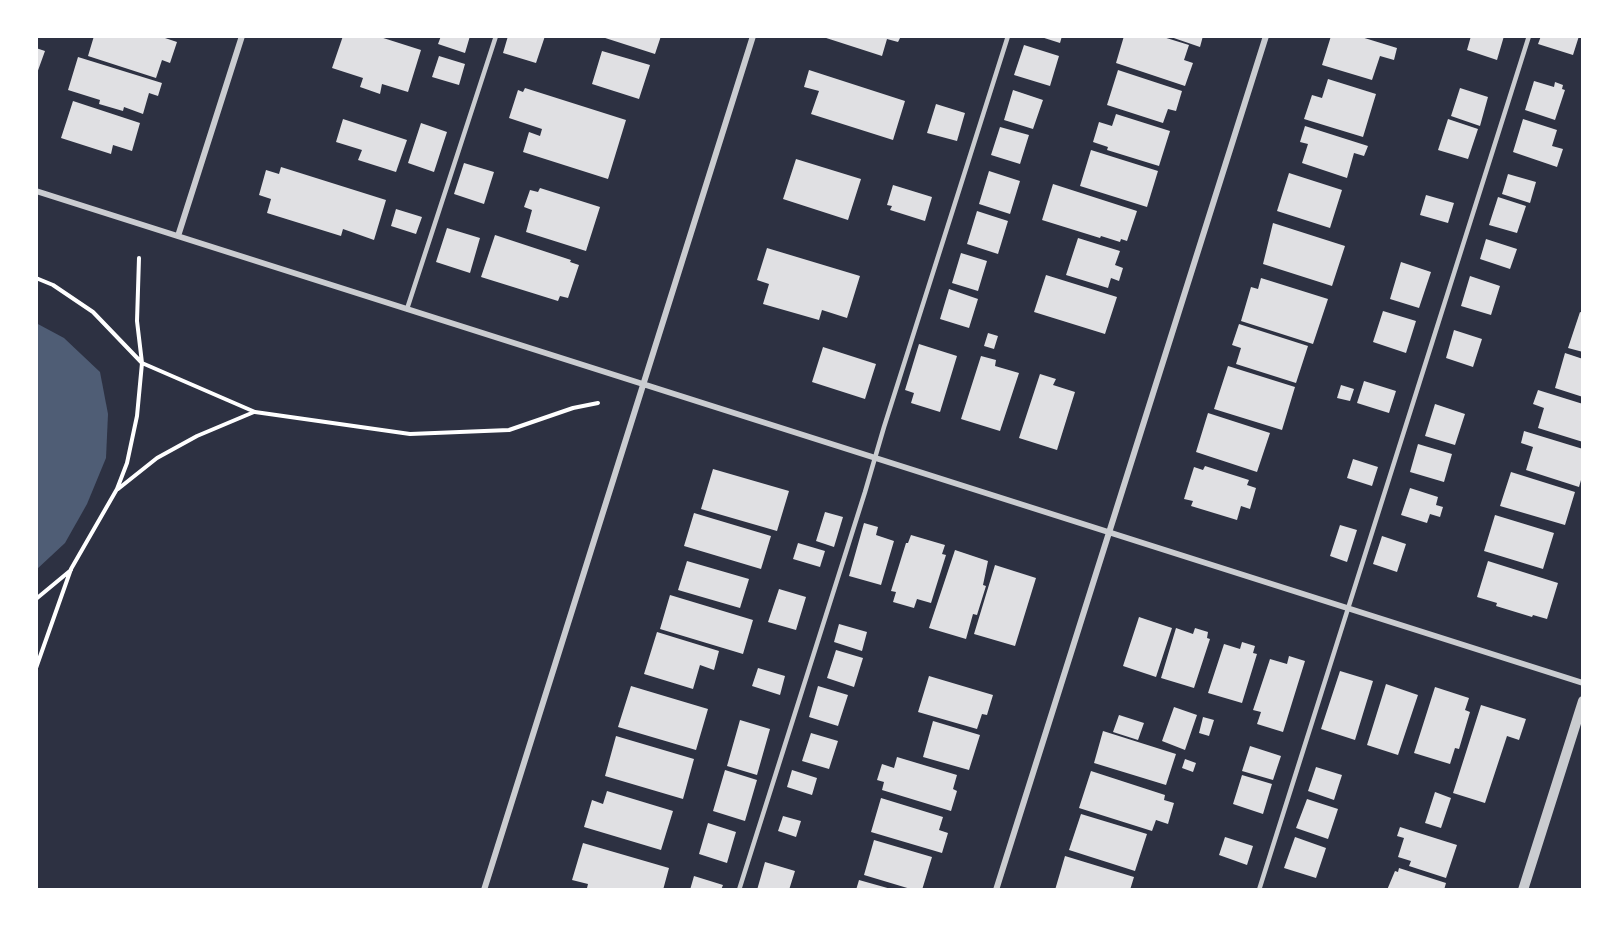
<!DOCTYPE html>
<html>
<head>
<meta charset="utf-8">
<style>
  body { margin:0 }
  #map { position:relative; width:1619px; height:926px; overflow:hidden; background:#2d3142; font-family:Roboto,sans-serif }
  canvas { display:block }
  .frame { position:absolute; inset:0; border:38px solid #fff; pointer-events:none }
</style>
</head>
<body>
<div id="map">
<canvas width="1619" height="926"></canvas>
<div class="frame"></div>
</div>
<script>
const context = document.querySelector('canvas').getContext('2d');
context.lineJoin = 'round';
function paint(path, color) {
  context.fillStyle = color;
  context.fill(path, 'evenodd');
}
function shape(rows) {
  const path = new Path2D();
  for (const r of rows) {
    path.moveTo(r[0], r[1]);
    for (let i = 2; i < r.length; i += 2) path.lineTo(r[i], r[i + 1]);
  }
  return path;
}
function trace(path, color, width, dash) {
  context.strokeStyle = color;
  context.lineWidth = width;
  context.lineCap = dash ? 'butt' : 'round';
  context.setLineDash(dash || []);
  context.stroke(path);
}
const water = shape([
  [36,323,64,338,100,372,108,414,106,458,87,504,65,543,36,570]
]);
const building = shape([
  [94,36,159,36,177,42,170,63,162,60,156,78,88,56],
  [343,36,377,36,421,50,408,92,382,84,380,94,360,87,363,78,332,68],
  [441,36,470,36,465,53,438,44],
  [508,36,545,36,536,63,503,53],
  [599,36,661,36,655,54],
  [820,36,901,36,898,42,887,39,882,56],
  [1038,36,1062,36,1060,43],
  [1124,36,1160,36,1189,45,1184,60,1193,63,1185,86,1116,63],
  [1168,36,1203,36,1200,47],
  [1331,36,1358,36,1397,48,1394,60,1380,56,1372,80,1322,65],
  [1471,36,1504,36,1497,60,1467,50],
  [1541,36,1579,36,1573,55,1538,44],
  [1024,45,1059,56,1050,86,1014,75],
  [36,48,45,51,36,76],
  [602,51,650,65,639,99,592,84],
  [439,56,465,64,459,85,432,77],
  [78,57,162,83,158,96,149,93,143,114,124,107,123,111,99,104,100,100,68,90],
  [809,70,905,101,893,140,811,114,819,91,804,87],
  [1118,70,1182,91,1176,111,1168,109,1163,123,1107,105],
  [1328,79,1376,94,1363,137,1304,119,1312,95,1322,98],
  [1534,81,1554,87,1555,82,1563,85,1562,89,1565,90,1555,120,1525,110],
  [525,88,626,120,608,179,523,152,529,132,540,136,542,129,509,118,518,90,523,92],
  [1460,88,1488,97,1480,126,1451,116],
  [1013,90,1043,100,1033,129,1004,120],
  [73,101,140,123,132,151,113,145,111,154,61,138],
  [936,104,965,113,957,141,927,133],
  [1116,114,1170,131,1159,166,1107,150,1108,147,1093,142,1099,122,1112,126],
  [343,119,407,140,396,172,358,160,362,150,336,142],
  [1448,119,1478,129,1468,159,1438,150],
  [1523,119,1557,130,1552,146,1563,149,1557,167,1513,152],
  [421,123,447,132,434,172,408,163],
  [1305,126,1368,146,1364,156,1354,153,1347,178,1302,163,1308,144,1300,142],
  [1000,127,1029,135,1020,164,991,155],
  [1091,150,1158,171,1147,207,1080,186],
  [796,159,861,179,848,220,783,199],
  [464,163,494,172,484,204,454,194],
  [281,167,386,200,374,240,343,229,341,236,267,213,271,199,259,195,266,170,279,174],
  [989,171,1020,181,1010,214,979,204],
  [1289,173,1342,190,1330,228,1277,211],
  [1508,174,1536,182,1530,203,1502,194],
  [1053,184,1137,211,1127,241,1121,239,1120,242,1101,236,1100,238,1042,220],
  [893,185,932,197,925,221,890,210,892,206,887,205],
  [540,188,600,207,586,251,526,232,532,210,524,207,530,190,538,192],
  [1426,195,1454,203,1448,223,1420,215],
  [1498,197,1526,206,1517,233,1489,225],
  [396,209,422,217,416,234,391,226],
  [977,211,1008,221,998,254,967,244],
  [1273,223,1345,246,1332,286,1263,264],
  [447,228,480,238,470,273,436,262],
  [495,235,571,260,570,262,579,265,568,298,560,296,558,301,481,277],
  [1078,238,1120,251,1115,265,1123,268,1119,281,1111,278,1108,288,1066,275],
  [1486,239,1517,249,1510,269,1480,259],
  [767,248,860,276,847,318,822,310,819,320,763,304,769,284,757,280],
  [961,253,987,261,978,291,952,283],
  [1401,262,1431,272,1419,308,1390,299],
  [1046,275,1117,297,1105,334,1034,312],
  [1470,276,1500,286,1491,315,1461,306],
  [1261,278,1328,299,1313,344,1241,321,1251,287,1258,289],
  [949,289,978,299,969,328,940,319],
  [1383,311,1416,321,1406,353,1373,342],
  [1580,312,1583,313,1583,352,1568,348],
  [1239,324,1308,346,1296,383,1236,364,1241,348,1232,345],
  [1454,330,1482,339,1473,367,1446,358],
  [988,333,998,336,994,349,984,346],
  [919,344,957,356,940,412,911,403,914,393,905,390],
  [823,347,876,364,865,399,812,382],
  [1565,353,1583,359,1583,397,1555,388],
  [981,356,996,360,995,366,1019,373,1000,431,961,419],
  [1228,366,1295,387,1282,430,1214,409],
  [1040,374,1056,379,1053,385,1075,392,1057,450,1019,438],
  [1364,381,1396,391,1389,413,1357,403],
  [1341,385,1354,389,1350,401,1337,398],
  [1538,390,1583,404,1583,442,1538,428,1544,408,1533,404],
  [1435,404,1465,414,1455,445,1425,436],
  [1208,413,1270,433,1257,472,1196,452],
  [1524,431,1583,449,1583,473,1579,487,1526,470,1533,447,1521,443],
  [1418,444,1452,454,1444,482,1410,472],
  [1353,459,1378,467,1372,486,1347,478],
  [1205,466,1249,480,1247,485,1256,488,1250,509,1241,506,1237,520,1191,506,1193,501,1184,499,1194,467,1203,470],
  [713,469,789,491,777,531,701,509],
  [1511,472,1575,492,1565,525,1500,506],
  [1410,488,1438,497,1436,505,1443,507,1440,517,1430,514,1427,523,1401,515],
  [825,512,843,517,834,547,816,541],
  [694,513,771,536,761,569,684,546],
  [1495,515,1554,533,1543,569,1484,551],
  [864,523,878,527,876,535,894,541,881,585,849,576],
  [1340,525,1357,530,1347,562,1330,556],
  [911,535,945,545,942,554,946,555,931,603,917,599,914,608,893,602,896,592,891,591,906,543,908,543],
  [1382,536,1406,544,1397,572,1373,564],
  [798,543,825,551,820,567,793,559],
  [955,550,988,561,983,585,986,586,977,615,973,614,966,639,929,628],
  [687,561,749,579,740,608,678,590],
  [1488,561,1558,583,1547,619,1533,615,1532,617,1496,606,1497,603,1477,597],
  [995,565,1036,578,1015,646,974,634],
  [779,589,806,597,796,630,768,622],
  [670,595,753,620,743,654,660,629],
  [1139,617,1172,628,1156,677,1123,666],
  [839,624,867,632,862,651,834,642],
  [1176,628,1193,634,1195,628,1208,632,1207,638,1210,639,1194,688,1161,678],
  [657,632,719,651,714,670,700,665,693,689,644,674],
  [1242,642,1255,646,1253,653,1257,654,1242,703,1208,693,1224,644,1240,649],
  [836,650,863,658,854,687,827,678],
  [1289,656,1305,661,1283,732,1257,724,1261,712,1253,710,1270,659,1287,664],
  [758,668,785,676,780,695,752,686],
  [1340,671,1373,681,1355,740,1321,729],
  [929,676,993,695,987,715,982,714,977,729,918,712],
  [1386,684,1418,695,1398,755,1367,745],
  [631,686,708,709,696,750,618,727],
  [818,686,848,695,838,726,809,717],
  [1435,687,1469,698,1465,710,1470,712,1459,749,1455,748,1450,764,1414,753],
  [1481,705,1526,719,1519,740,1507,736,1485,803,1453,793],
  [1174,707,1197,715,1185,750,1162,741],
  [1119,715,1144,723,1138,740,1113,732],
  [1203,717,1214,720,1209,736,1199,733],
  [740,720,770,729,757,775,727,766],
  [933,721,980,735,969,770,923,757],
  [1103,731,1176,754,1166,785,1094,763],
  [811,733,838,741,829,769,802,761],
  [616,736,694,759,683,799,605,776],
  [1250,746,1281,756,1273,780,1242,771],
  [897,757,957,775,953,789,957,791,951,811,882,790,884,782,877,780,882,764,894,768],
  [1185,759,1196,763,1193,772,1182,768],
  [1316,767,1342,775,1334,800,1308,791],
  [725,770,757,780,745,821,713,811],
  [792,770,817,778,812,795,787,787],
  [1091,771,1165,795,1164,800,1174,803,1168,824,1156,820,1152,831,1079,808],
  [1242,775,1272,784,1263,814,1233,804],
  [607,791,673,811,661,850,584,827,592,800,603,804],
  [1435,792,1451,798,1441,828,1425,823],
  [881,798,943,817,939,830,948,833,942,853,871,832],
  [1307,799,1338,809,1328,839,1296,828],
  [1081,814,1147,834,1135,871,1069,850],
  [783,816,801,821,796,837,778,831],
  [708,823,736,832,727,863,699,854],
  [1400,827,1457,845,1446,878,1409,866,1411,861,1398,857,1404,838,1397,836],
  [1225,837,1253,846,1247,865,1219,855],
  [1295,837,1326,848,1316,878,1284,868],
  [874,840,932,857,922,890,914,890,864,875],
  [583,843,669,868,663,890,594,890,587,888,588,884,572,880],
  [1065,856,1134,877,1130,890,1055,890],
  [765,862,795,871,789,890,757,890],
  [1399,868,1446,883,1444,890,1387,890,1395,871,1398,872],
  [694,876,723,885,721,890,690,890],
  [859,880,891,889,891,890,856,890]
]);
const path = shape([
  [36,278,53,285,93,312,142,363,255,412,410,434,509,430,573,408,598,403],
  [118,489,157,458,197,436,254,412],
  [36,599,71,570],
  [36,668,71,569,117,489,127,463,137,416,142,363,137,321,139,258]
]);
const service = shape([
  [407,309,496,36],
  [739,890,865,492,884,427,1008,36],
  [1259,890,1529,36]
]);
const minor = shape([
  [36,191,1583,683],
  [178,236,242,36],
  [484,890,753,36],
  [996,890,1266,36]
]);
const tertiary = shape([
  [1523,890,1583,701]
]);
paint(water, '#4f5d75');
paint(building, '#e0e0e3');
trace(path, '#fff', 4);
trace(service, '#caccd0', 4.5);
trace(minor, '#caccd0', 6);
trace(tertiary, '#caccd0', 10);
</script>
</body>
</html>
